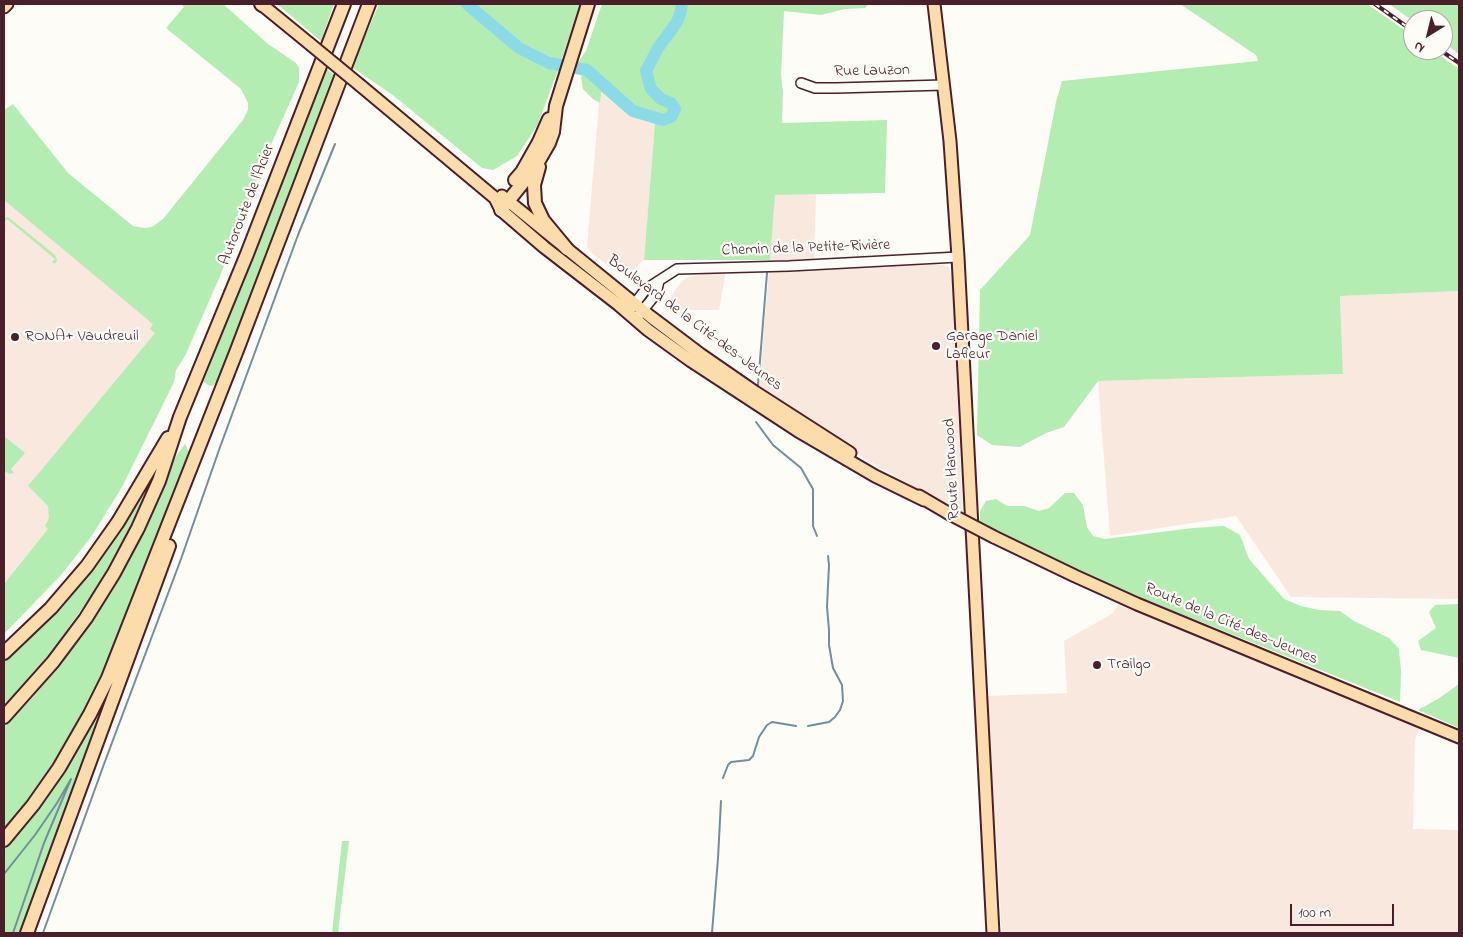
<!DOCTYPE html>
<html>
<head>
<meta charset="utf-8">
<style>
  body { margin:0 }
  #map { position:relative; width:1463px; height:937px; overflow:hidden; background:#fdfcf7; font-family:"Indie Flower",sans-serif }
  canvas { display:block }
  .frame { position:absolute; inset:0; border:5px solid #4a1f2b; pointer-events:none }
  .north { position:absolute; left:1403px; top:10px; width:50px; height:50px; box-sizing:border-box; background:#fdfcf7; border:1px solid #b5a4a5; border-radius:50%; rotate:216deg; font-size:14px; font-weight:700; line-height:20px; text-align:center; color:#4a1f2b }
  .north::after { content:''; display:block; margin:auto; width:18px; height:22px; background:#4a1f2b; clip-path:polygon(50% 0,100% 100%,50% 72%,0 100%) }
  .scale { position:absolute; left:1290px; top:904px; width:104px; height:22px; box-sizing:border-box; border:2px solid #4a1f2b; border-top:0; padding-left:6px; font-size:15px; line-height:18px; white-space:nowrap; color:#4a1f2b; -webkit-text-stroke:4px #fdfcf7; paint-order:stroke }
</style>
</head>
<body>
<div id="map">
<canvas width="1463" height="937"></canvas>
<div class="frame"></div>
<div class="north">N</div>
<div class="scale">100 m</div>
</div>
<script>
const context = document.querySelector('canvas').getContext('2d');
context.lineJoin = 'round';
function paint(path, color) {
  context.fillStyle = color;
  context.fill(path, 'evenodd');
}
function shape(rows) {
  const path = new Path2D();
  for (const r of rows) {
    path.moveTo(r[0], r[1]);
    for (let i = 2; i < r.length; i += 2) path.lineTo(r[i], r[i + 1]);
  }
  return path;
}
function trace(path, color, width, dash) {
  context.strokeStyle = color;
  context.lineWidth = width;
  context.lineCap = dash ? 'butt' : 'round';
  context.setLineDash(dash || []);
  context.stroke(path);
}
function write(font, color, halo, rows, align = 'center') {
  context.font = font + ' "Indie Flower",sans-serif';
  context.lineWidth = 4.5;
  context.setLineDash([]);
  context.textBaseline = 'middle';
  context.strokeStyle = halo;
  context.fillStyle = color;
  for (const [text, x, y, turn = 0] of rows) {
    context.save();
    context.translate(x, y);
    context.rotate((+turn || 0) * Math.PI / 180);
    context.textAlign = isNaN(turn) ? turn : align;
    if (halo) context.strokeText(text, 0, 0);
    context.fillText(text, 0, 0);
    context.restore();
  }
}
const built = shape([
  [600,92,628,115,655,123,644,260,632,271,628,273,617,272,594,255,587,247],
  [816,194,814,260,770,260,774,195],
  [4,195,160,327,38,474,71,501,4,584],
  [934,264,949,267,952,278,963,515,874,464,759,391,769,270],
  [718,270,726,270,719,310,689,310,688,326,669,305,673,293,682,281,687,278],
  [1459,291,1459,599,1291,597,1236,516,1110,536,1098,381,1343,374,1340,296],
  [1119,603,1174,627,1424,728,1419,729,1415,739,1413,829,1459,830,1459,933,1002,933,987,696,1067,693,1064,641,1112,614]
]);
const green = shape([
  [181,4,223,4,268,44,296,63,299,68,299,82,265,158,220,276,185,356,176,370,174,382,122,487,91,537,61,575,4,634,4,584,48,529,45,526,49,518,48,506,28,486,155,333,150,329,153,324,4,200,4,110,13,104,68,173,133,226,144,228,152,227,163,219,243,120,248,110,248,103,241,89,166,28,184,7],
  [277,4,334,4,321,41],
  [379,4,580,4,561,61,548,60,531,47,530,56,559,68,537,126,517,156,493,170,482,168,394,96,352,67],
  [602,4,868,4,865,8,845,9,821,15,784,11,781,74,783,92,782,123,887,120,885,193,775,195,770,260,644,260,655,123,628,115,601,92,600,103,593,99,583,89,581,77,589,67,577,64,586,51],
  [1180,4,1367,4,1413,36,1413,50,1432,50,1459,69,1459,291,1340,296,1343,374,1098,381,1064,427,1046,433,1020,447,992,445,977,435,980,290,1030,235,1056,102,1062,81,1258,61,1256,55],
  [1389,4,1459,4,1459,54,1443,42,1443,20,1413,21],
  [325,68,336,76,220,376,213,386,208,385,204,382,204,380,211,362],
  [8,217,55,255,57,260,55,264,52,262,55,259,7,219,4,222,4,219],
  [4,436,25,453,11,469,14,473,9,474,4,471],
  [185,444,189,452,186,462,106,666,84,715,52,768,4,831,4,727,33,697,72,648,118,580,139,540,176,456],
  [150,475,153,476,137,515,94,592,45,661,4,708,4,659,17,648],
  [1065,493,1074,493,1083,505,1087,527,1093,536,1105,539,1193,528,1224,526,1240,535,1249,559,1284,599,1301,606,1319,610,1340,611,1354,621,1389,638,1399,649,1401,671,1400,702,1112,586,980,524,980,511,986,501,996,499,1007,506,1024,506,1039,511,1049,508],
  [1459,604,1459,658,1421,650,1418,641,1436,628,1429,612,1435,605],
  [118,670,23,933,4,933,4,850,42,804,70,762,94,721],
  [1459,684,1459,728,1418,710,1438,699],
  [342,841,349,841,338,933,332,933]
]);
const stream = shape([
  [758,385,767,273],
  [756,422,773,445,801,468,810,484,813,489,813,526,817,536],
  [808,726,829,722,835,717,840,710,843,701,842,685,833,668,829,645,829,630,827,607,829,565,828,556],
  [723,778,728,765,731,762,749,760,753,756,759,737,767,725,772,722,796,726],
  [4,874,35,835,57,803,71,779,44,843,13,933],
  [43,933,104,764,181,559,219,450,298,235,335,144],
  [712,933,718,858,721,801]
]);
const river = shape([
  [467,4,519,48,549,63,587,70,633,111,663,120,671,117,675,109,671,103,661,99,651,89,646,71,658,48,677,22,680,14,682,4]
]);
const minor = shape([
  [801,83,815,88,836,88,944,85],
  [632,307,646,289,677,269,789,266,958,257],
  [639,315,656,294,659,281]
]);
const major = shape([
  [261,4,310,44],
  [934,4,950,141,958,257,993,933],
  [4,7,7,4],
  [361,86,495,198,501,210,544,247,619,305,648,330,691,361,798,431,875,476,924,500],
  [502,196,651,317,700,354,755,392,850,453],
  [919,496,948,513],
  [994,537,1075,576,1137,604,1459,737]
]);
const highway = shape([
  [261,4,262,5],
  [539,167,534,185,535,203,543,220,567,249],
  [515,180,522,172,539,142,549,119],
  [501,210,534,169,549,143,553,132,556,106,588,4],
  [4,653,51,608,87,566,118,522,168,438],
  [4,717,53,662,86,618,114,573,138,528,159,481,180,417,247,254,344,4],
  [4,840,33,805,59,768,90,714,108,678,237,350,369,4],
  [27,933,169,546]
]);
const rail = shape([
  [1375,4,1413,31],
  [1440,50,1459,63]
]);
const majorBridge = shape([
  [310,44,361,86],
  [948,513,994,537]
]);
const markers = [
  [15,337,5,"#4a1f2b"],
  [936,346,5,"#4a1f2b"],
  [1097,665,5,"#4a1f2b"]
];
const streetNames = [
  ["Rue Lauzon",872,72,-1],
  ["Autoroute de l'Acier",248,205,-69],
  ["Chemin de la Petite-Rivière",806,249,-2],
  ["Boulevard de la Cité-des-Jeunes",694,324,37],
  ["Route Harwood",953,469,-93],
  ["Route de la Cité-des-Jeunes",1231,625,23]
];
const poiNames = [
  ["RONA+ Vaudreuil",25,337],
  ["Garage Daniel",946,337],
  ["Lafleur",946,355],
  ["Trailgo",1107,665]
];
paint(built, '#f8e8dd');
paint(green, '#b3edb1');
trace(stream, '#718f9c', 2);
trace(river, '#8bdae8', 12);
trace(minor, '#4a1f2b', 12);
trace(major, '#4a1f2b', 15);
trace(highway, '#4a1f2b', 16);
trace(minor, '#fdfcf7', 9);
trace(major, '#fddcac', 11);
trace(highway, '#fddcac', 12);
trace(rail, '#4a1f2b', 4);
trace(rail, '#fdfcf7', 2, [5.5]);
trace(majorBridge, '#4a1f2b', 15, []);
trace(majorBridge, '#fddcac', 11);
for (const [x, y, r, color] of markers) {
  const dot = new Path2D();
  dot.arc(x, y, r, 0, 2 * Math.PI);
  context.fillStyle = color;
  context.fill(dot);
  trace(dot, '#fdfcf7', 2);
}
write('16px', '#4a1f2b', '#fdfcf7', streetNames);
write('16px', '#4a1f2b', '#fdfcf7', poiNames, 'left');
</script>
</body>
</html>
